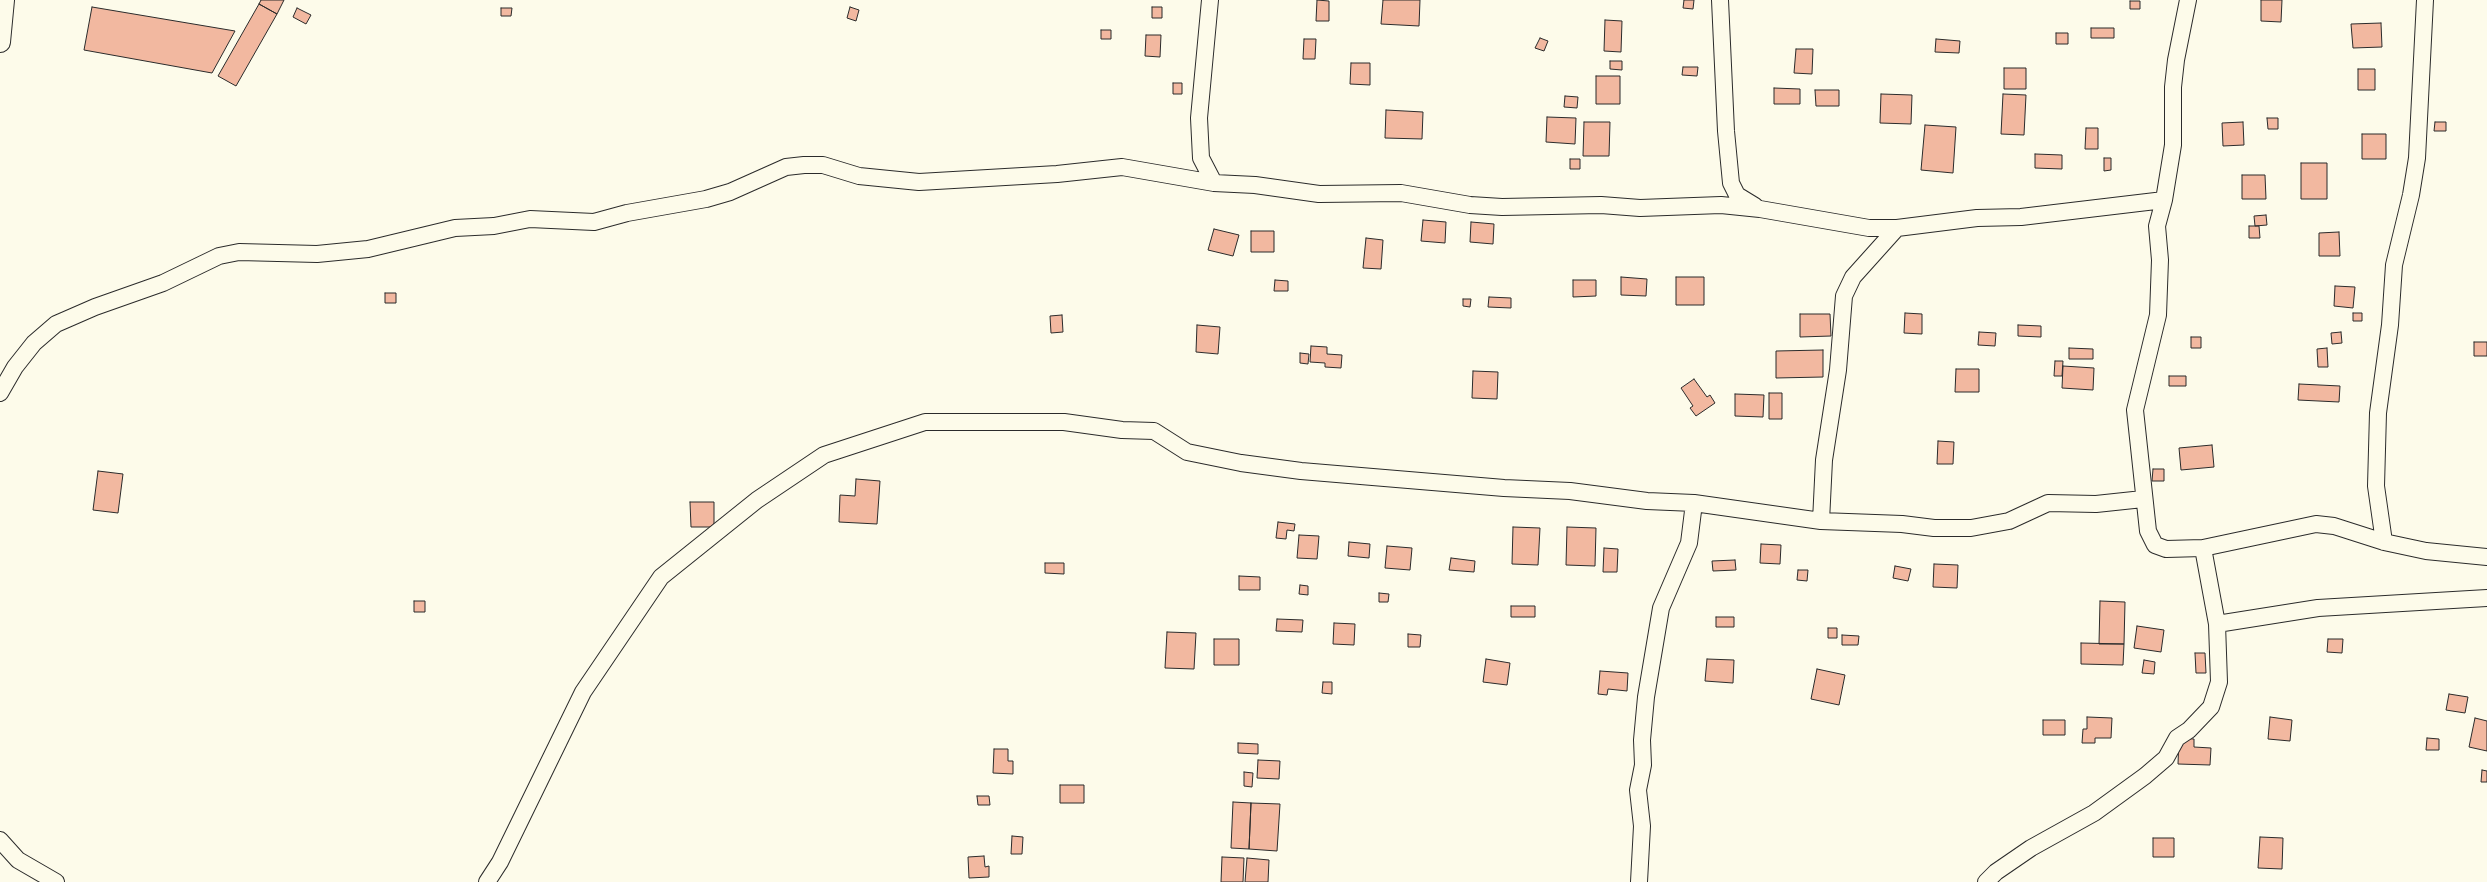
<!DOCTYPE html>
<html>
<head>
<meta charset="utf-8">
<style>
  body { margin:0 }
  canvas { display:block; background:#fdfbea }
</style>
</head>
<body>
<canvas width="2487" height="882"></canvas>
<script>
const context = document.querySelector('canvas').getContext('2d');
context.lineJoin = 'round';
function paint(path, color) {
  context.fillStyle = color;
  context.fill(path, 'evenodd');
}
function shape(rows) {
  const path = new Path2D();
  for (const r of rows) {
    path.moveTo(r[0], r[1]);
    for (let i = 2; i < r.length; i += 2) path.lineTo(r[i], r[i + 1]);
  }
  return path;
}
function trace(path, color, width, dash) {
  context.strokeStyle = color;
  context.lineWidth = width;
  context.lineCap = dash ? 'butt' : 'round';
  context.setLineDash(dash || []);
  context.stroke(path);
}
const building = shape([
  [261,0,284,0,277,14,259,4,261,0],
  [1317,0,1329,1,1329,21,1316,21,1317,0],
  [1383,0,1420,0,1419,26,1381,24,1383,0],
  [1684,0,1694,0,1693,9,1683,8,1684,0],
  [2261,0,2282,0,2281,22,2261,21,2261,0],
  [2130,1,2140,1,2140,9,2130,9,2130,1],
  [259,4,277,14,236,86,218,76,259,4],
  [92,7,235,31,212,73,84,50,92,7],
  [850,7,859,10,856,21,847,18,850,7],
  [1152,7,1162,7,1162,18,1152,18,1152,7],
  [297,8,311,15,306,24,293,17,297,8],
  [501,8,512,8,511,16,501,16,501,8],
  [1605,20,1622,21,1621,52,1604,51,1605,20],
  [2381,23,2382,47,2353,48,2351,24,2381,23],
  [2091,28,2114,28,2114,38,2091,38,2091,28],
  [1101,30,1111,30,1111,39,1101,39,1101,30],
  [2056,33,2068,33,2068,44,2056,44,2056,33],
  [1146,35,1161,35,1160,57,1145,56,1146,35],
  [1540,38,1548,41,1544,51,1535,48,1540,38],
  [1304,39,1316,39,1315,59,1303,59,1304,39],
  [1936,39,1960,41,1959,53,1935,52,1936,39],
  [1796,49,1813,49,1812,74,1794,73,1796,49],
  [1610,61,1622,61,1622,70,1610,69,1610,61],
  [1351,63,1370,63,1370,85,1350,84,1351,63],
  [1683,67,1698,67,1697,76,1682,75,1683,67],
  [2004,68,2026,68,2026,89,2004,89,2004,68],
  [2358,69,2375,69,2375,90,2358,90,2358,69],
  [1596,76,1620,76,1620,104,1596,104,1596,76],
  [1173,83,1182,83,1182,94,1173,94,1173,83],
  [1774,88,1800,89,1800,104,1774,104,1774,88],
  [1815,90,1839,90,1839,106,1816,106,1815,90],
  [1881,94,1912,95,1911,124,1880,123,1881,94],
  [2003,94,2026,95,2024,135,2001,134,2003,94],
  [1565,96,1578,97,1577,108,1564,107,1565,96],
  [1386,110,1423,112,1422,139,1385,138,1386,110],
  [1547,117,1576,118,1575,144,1546,142,1547,117],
  [2267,118,2278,118,2278,129,2268,129,2267,118],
  [1584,122,1610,122,1609,156,1583,156,1584,122],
  [2243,122,2244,145,2223,146,2222,123,2243,122],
  [2435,122,2446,122,2446,131,2434,131,2435,122],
  [1925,125,1956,127,1953,173,1921,170,1925,125],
  [2086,128,2098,128,2098,149,2085,149,2086,128],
  [2362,134,2386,134,2386,159,2362,159,2362,134],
  [2035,154,2062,155,2062,169,2035,168,2035,154],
  [2104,158,2111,158,2111,170,2104,171,2104,158],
  [1570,159,1580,159,1580,169,1570,169,1570,159],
  [2301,163,2327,163,2327,199,2301,199,2301,163],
  [2242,175,2265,175,2266,199,2242,199,2242,175],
  [2266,215,2267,225,2255,226,2254,216,2266,215],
  [1423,220,1446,222,1445,243,1421,241,1423,220],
  [1471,222,1494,224,1493,244,1470,242,1471,222],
  [2249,226,2259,226,2260,238,2249,238,2249,226],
  [1214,229,1239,235,1233,256,1208,250,1214,229],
  [1251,231,1274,231,1274,252,1251,252,1251,231],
  [2339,232,2340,256,2319,256,2319,233,2339,232],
  [1366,238,1383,240,1381,269,1363,268,1366,238],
  [1621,277,1647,279,1646,296,1621,295,1621,277],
  [1676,277,1704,277,1704,305,1676,305,1676,277],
  [1275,280,1288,281,1288,291,1274,291,1275,280],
  [1573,280,1596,280,1596,296,1573,297,1573,280],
  [2335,286,2355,287,2353,308,2334,306,2335,286],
  [385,293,396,293,396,303,385,303,385,293],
  [1489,297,1511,298,1511,308,1488,307,1489,297],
  [1463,299,1471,299,1470,307,1463,306,1463,299],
  [1905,313,1922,314,1922,334,1904,333,1905,313],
  [2353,313,2362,313,2362,321,2353,321,2353,313],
  [1800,314,1830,314,1831,336,1800,337,1800,314],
  [1062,315,1063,332,1051,333,1050,316,1062,315],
  [1197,325,1220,327,1218,354,1196,352,1197,325],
  [2018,325,2041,326,2041,337,2018,336,2018,325],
  [1979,332,1996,333,1995,346,1978,345,1979,332],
  [2341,332,2342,343,2332,344,2331,333,2341,332],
  [2191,337,2201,337,2201,348,2191,348,2191,337],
  [2474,342,2487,342,2487,356,2474,356,2474,342],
  [1311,346,1327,347,1327,354,1342,355,1341,368,1325,367,1325,363,1310,362,1311,346],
  [2069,348,2093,349,2093,359,2069,359,2069,348],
  [2327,348,2328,367,2318,367,2317,349,2327,348],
  [1823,350,1823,377,1776,378,1776,351,1823,350],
  [1300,353,1309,354,1308,364,1300,363,1300,353],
  [2055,361,2063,361,2062,376,2054,376,2055,361],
  [2063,366,2094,368,2093,390,2062,388,2063,366],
  [1956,369,1979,369,1979,392,1955,392,1956,369],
  [1473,371,1498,372,1497,399,1472,398,1473,371],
  [2169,376,2186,376,2186,386,2169,386,2169,376],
  [1694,379,1707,397,1710,395,1715,403,1696,416,1690,408,1693,406,1681,388,1694,379],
  [2299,384,2340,386,2339,402,2298,400,2299,384],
  [1769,393,1782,393,1782,419,1769,419,1769,393],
  [1735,394,1764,395,1763,417,1735,416,1735,394],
  [1938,441,1954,442,1953,464,1937,464,1938,441],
  [2212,445,2214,467,2181,470,2179,448,2212,445],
  [2153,469,2164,469,2164,481,2152,481,2153,469],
  [98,471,123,474,118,513,93,510,98,471],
  [856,479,880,481,877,524,839,522,840,495,855,496,856,479],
  [690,502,714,502,714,527,691,527,690,502],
  [1278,522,1295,524,1294,531,1287,530,1286,539,1276,538,1278,522],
  [1513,527,1540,528,1538,565,1512,564,1513,527],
  [1567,527,1596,528,1595,566,1566,565,1567,527],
  [1299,535,1319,536,1317,559,1297,558,1299,535],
  [1349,542,1370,544,1369,558,1348,556,1349,542],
  [1761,544,1781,545,1780,564,1760,563,1761,544],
  [1387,546,1412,548,1410,570,1385,568,1387,546],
  [1604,548,1618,549,1617,572,1603,572,1604,548],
  [1451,558,1475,561,1474,572,1449,570,1451,558],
  [1735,560,1736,570,1713,571,1712,561,1735,560],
  [1045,563,1064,563,1064,574,1045,573,1045,563],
  [1934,564,1958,565,1957,588,1933,587,1934,564],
  [1895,566,1911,569,1908,581,1893,578,1895,566],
  [1798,570,1808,570,1807,581,1797,580,1798,570],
  [1239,576,1260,577,1260,590,1239,590,1239,576],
  [1300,585,1308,586,1308,595,1299,594,1300,585],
  [1379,593,1389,594,1388,602,1379,602,1379,593],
  [414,601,425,601,425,612,414,612,414,601],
  [2100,601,2125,602,2124,644,2099,644,2100,601],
  [1511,606,1535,606,1535,617,1511,617,1511,606],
  [1716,617,1734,617,1734,627,1716,627,1716,617],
  [1277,619,1303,620,1302,632,1276,631,1277,619],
  [1334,623,1355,624,1354,645,1333,644,1334,623],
  [2137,626,2164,630,2161,652,2134,648,2137,626],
  [1828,628,1837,628,1837,638,1828,638,1828,628],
  [1167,632,1196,633,1194,669,1165,668,1167,632],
  [1408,634,1421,635,1420,647,1408,647,1408,634],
  [1842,635,1859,636,1858,645,1842,645,1842,635],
  [1214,639,1239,639,1239,665,1214,665,1214,639],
  [2328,639,2343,639,2342,653,2327,652,2328,639],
  [2081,643,2124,644,2123,665,2081,664,2081,643],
  [2195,653,2205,653,2206,673,2196,673,2195,653],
  [1486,659,1510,663,1507,685,1483,682,1486,659],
  [1707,659,1734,660,1733,683,1705,681,1707,659],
  [2144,660,2155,662,2154,674,2142,673,2144,660],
  [1817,669,1845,675,1839,705,1811,699,1817,669],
  [1600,671,1628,673,1627,691,1608,689,1607,695,1598,694,1600,671],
  [1323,682,1332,682,1332,694,1322,693,1323,682],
  [2449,694,2468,697,2465,713,2446,710,2449,694],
  [2087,717,2112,718,2111,738,2095,738,2095,743,2082,743,2083,729,2087,729,2087,717],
  [2270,717,2292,720,2290,741,2268,739,2270,717],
  [2475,718,2487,721,2487,751,2469,747,2475,718],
  [2043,720,2065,720,2065,735,2043,735,2043,720],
  [2179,738,2194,739,2194,747,2211,748,2210,765,2178,764,2179,738],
  [2427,738,2439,739,2439,750,2426,750,2427,738],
  [1238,743,1258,744,1258,754,1238,753,1238,743],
  [994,749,1008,749,1008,761,1013,761,1013,774,993,773,994,749],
  [1258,760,1280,761,1279,779,1257,778,1258,760],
  [2482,770,2487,771,2487,782,2481,782,2482,770],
  [1244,772,1253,773,1252,787,1244,786,1244,772],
  [1060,785,1084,785,1084,803,1060,803,1060,785],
  [977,796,989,796,990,805,978,805,977,796],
  [1233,802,1251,803,1249,849,1231,848,1233,802],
  [1251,803,1280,804,1277,851,1249,849,1251,803],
  [1012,836,1023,837,1022,854,1011,854,1012,836],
  [2260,837,2283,838,2282,869,2258,868,2260,837],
  [2153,838,2174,838,2174,857,2153,857,2153,838],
  [984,856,985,867,989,866,989,877,969,878,968,857,984,856],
  [1222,857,1244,858,1243,882,1221,882,1222,857],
  [1247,858,1269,860,1268,882,1245,882,1247,858]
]);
const minor = shape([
  [1210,0,1199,118,1201,158,1214,183],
  [1720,0,1726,131,1731,183,1737,195,1755,206],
  [2164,200,2157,226,2160,260,2158,315,2135,410,2148,531,2155,545,2166,549,2203,548,2316,524,2334,526,2384,542,2426,551,2487,557],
  [0,393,15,367,34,343,56,324,95,307,163,283,219,256,239,252,317,254,368,249,455,228,494,226,530,219,594,222,627,213,706,199,730,192,786,167,804,165,823,165,859,176,919,182,1057,174,1122,167,1214,183,1255,185,1319,194,1401,193,1470,205,1502,207,1601,205,1640,208,1721,205,1760,209,1869,228,1897,228,1977,218,2021,217,2164,200,2173,145,2173,87,2176,60,2188,0],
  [1821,521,1824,460,1838,370,1844,296,1853,277,1897,228],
  [2384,542,2376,486,2378,413,2390,325,2394,265,2411,195,2417,158,2425,0],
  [2217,624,2318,608,2487,598],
  [0,840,18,860,56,882],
  [487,882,500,862,583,692,661,577,757,500,824,455,925,422,1064,422,1122,430,1154,431,1187,452,1241,463,1301,471,1504,488,1570,491,1647,501,1694,503,1821,521,1902,524,1934,528,1971,528,2009,521,2048,503,2096,504,2143,499],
  [1639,882,1642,826,1638,790,1643,765,1642,740,1646,697,1661,608,1689,543,1694,503],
  [1986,882,1996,872,2031,848,2094,813,2145,776,2166,758,2177,738,2189,730,2211,707,2219,682,2217,624,2203,548]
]);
const tertiary = shape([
  [0,42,4,0]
]);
paint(building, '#f2b8a0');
trace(building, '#2b2b2b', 1);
trace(minor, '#2b2b2b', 18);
trace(tertiary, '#2b2b2b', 22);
trace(minor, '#fdfbea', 16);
trace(tertiary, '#fdfbea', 20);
</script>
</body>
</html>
